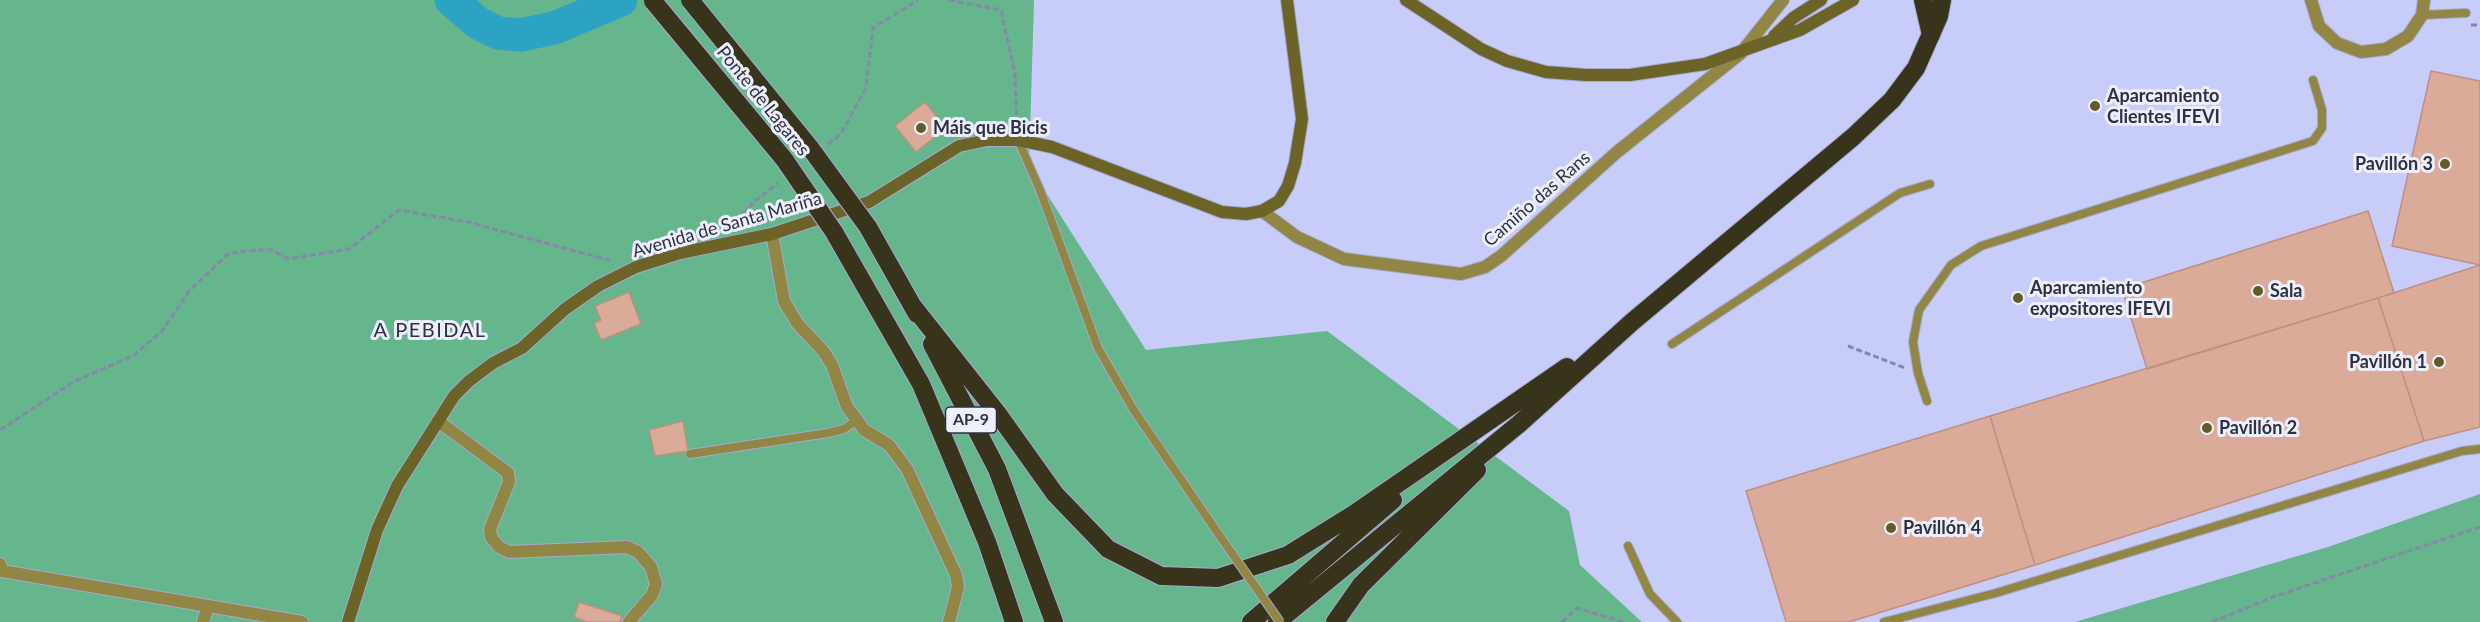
<!DOCTYPE html>
<html>
<head>
<meta charset="utf-8">
<style>
  body { margin:0 }
  canvas { display:block; background:#c7ccf8 }
</style>
</head>
<body>
<canvas width="2480" height="622"></canvas>
<script>
const context = document.querySelector('canvas').getContext('2d');
context.lineJoin = 'round';
function paint(path, color) {
  context.fillStyle = color;
  context.fill(path, 'evenodd');
}
function shape(rows) {
  const path = new Path2D();
  for (const r of rows) {
    path.moveTo(r[0], r[1]);
    for (let i = 2; i < r.length; i += 2) path.lineTo(r[i], r[i + 1]);
  }
  return path;
}
function trace(path, color, width, dash) {
  context.strokeStyle = color;
  context.lineWidth = width;
  context.lineCap = dash ? 'butt' : 'round';
  context.setLineDash(dash || []);
  context.stroke(path);
}
function write(font, color, halo, rows, align = 'center') {
  context.font = font + ' Lato,sans-serif';
  context.lineWidth = 6;
  context.setLineDash([]);
  context.textBaseline = 'middle';
  context.strokeStyle = halo;
  context.fillStyle = color;
  for (const [text, x, y, turn = 0] of rows) {
    context.save();
    context.translate(x, y);
    context.rotate((+turn || 0) * Math.PI / 180);
    context.textAlign = isNaN(turn) ? turn : align;
    if (halo) context.strokeText(text, 0, 0);
    context.fillText(text, 0, 0);
    context.restore();
  }
}
const green = shape([
  [0,0,1034,0,1029,166,1146,350,1327,331,1569,511,1580,565,1642,622,0,622],
  [2480,494,2480,622,2075,622,2328,547]
]);
const river = shape([
  [451,0,478,23,498,33,521,35,554,28,621,0]
]);
const building = shape([
  [2431,71,2480,81,2480,265,2392,246,2431,71],
  [925,102,946,128,916,152,895,126,925,102],
  [2368,211,2394,293,2147,369,2122,289,2368,211],
  [2480,265,2480,427,2424,441,2378,298,2480,265],
  [629,292,641,324,601,340,594,323,601,320,595,306,629,292],
  [2378,298,2424,441,2035,565,1990,416,2378,298],
  [1990,416,2035,565,1849,622,1786,622,1746,491,1990,416],
  [683,421,688,451,655,456,649,430,683,421],
  [579,602,622,616,620,622,587,622,574,617,579,602]
]);
const path = shape([
  [949,0,1001,10,1015,74,1017,127],
  [2471,25,2480,25],
  [828,144,840,135,866,88,873,28,918,0],
  [730,227,756,200,778,183],
  [1848,346,1905,368],
  [0,430,73,382,134,355,162,331,189,291,229,253,269,249,289,259,349,249,399,210,468,222,612,261],
  [1562,622,1577,608,1623,622],
  [2212,622,2273,597,2480,527]
]);
const service = shape([
  [2422,15,2466,13],
  [1018,140,1040,190,1098,348,1133,409,1217,532],
  [1672,344,1900,193,1930,184],
  [1927,401,1918,373,1913,342,1919,310,1951,265,1981,246,2313,141,2322,128,2322,110,2313,80],
  [690,454,828,433,844,429,857,420],
  [1628,546,1650,594,1677,622],
  [1884,622,1996,593,2462,451,2480,449]
]);
const minor = shape([
  [2311,0,2319,26,2337,43,2361,52,2386,49,2408,36,2422,15,2424,0],
  [1262,211,1297,237,1344,259,1461,274,1485,267,1501,256,1617,152,1741,53,1783,0],
  [772,234,784,301,797,323,824,352,832,365,847,407,857,420,864,430,889,445,907,469,956,575,958,587,949,622],
  [438,421,508,473,509,482,490,529,491,537,499,547,509,552,627,547,638,552,651,567,656,584,652,595,629,622],
  [0,564,2,571,302,622],
  [203,622,208,606]
]);
const secondary = shape([
  [1406,0,1481,49,1507,61,1546,72,1586,75,1630,75,1705,64,1800,30,1853,0],
  [1774,36,1793,18,1821,0],
  [348,622,377,530,397,486,454,396,469,381,493,363,522,348,565,309,598,286,636,267,680,253,772,234,869,202,959,146,987,140,1018,140,1052,147,1222,212,1246,214,1262,211,1279,201,1288,186,1295,163,1302,119,1287,0]
]);
const motorway = shape([
  [1923,0,1931,35],
  [868,227,917,314],
  [834,232,921,384,987,542,1014,622],
  [912,305,998,414,1055,494,1108,549,1161,576,1218,578,1288,555,1354,514,1567,367],
  [932,344,997,469,1054,622],
  [1251,622,1393,500],
  [1277,622,1519,424,1632,322,1853,137,1892,100,1916,68,1939,16,1942,0],
  [1335,622,1361,585,1477,470]
]);
const serviceBridge = shape([
  [1217,532,1280,622]
]);
const motorwayBridge = shape([
  [690,0,811,149,868,227],
  [653,1,784,159,834,232]
]);
const markers = [
  [2095,106,6,"#635b28"],
  [921,128,6,"#635b28"],
  [2445,164,6,"#635b28"],
  [2258,291,6,"#635b28"],
  [2018,298,6,"#635b28"],
  [2439,362,6,"#635b28"],
  [2207,428,6,"#635b28"],
  [1891,528,6,"#635b28"]
];
const shields = [
  [971,420,51]
];
const shieldNames = [
  ["AP-9",971,420]
];
const poiNames = [
  ["Aparcamiento",2107,96],
  ["Clientes IFEVI",2107,117],
  ["Máis que Bicis",933,128],
  ["Pavillón 3",2433,164,"right"],
  ["Aparcamiento",2030,288],
  ["expositores IFEVI",2030,309],
  ["Sala",2270,291],
  ["Pavillón 1",2427,362,"right"],
  ["Pavillón 2",2219,428],
  ["Pavillón 4",1903,528]
];
const streetNames = [
  ["Ponte de Lagares",763,101,51],
  ["Camiño das Rans",1537,199,-41],
  ["Avenida de Santa Mariña",727,225,-16]
];
const neighbourhoodNames = [
  ["A PEBIDAL",430,331]
];
paint(green, '#65b58d');
trace(river, '#2da3c3', 33);
paint(building, '#dbab9a');
trace(building, '#be907f', 1.5);
trace(service, '#a6aad0', 10);
trace(minor, '#a6aad0', 14);
trace(secondary, '#a6aad0', 14);
trace(motorway, '#a6aad0', 20);
trace(path, '#8588a8', 3, [6, 3]);
trace(service, '#918644', 8);
trace(minor, '#918644', 12);
trace(secondary, '#6c6327', 12);
trace(motorway, '#38341c', 18);
trace(serviceBridge, '#a6aad0', 10, []);
trace(motorwayBridge, '#a6aad0', 20, []);
trace(serviceBridge, '#918644', 8);
trace(motorwayBridge, '#38341c', 18);
for (const [x, y, r, color] of markers) {
  const dot = new Path2D();
  dot.arc(x, y, r, 0, 2 * Math.PI);
  context.fillStyle = color;
  context.fill(dot);
  trace(dot, '#eeeffd', 2);
}
for (const [x, y, w] of shields) {
  const box = new Path2D();
  box.roundRect(x - w / 2, y - 13, w, 26, 4.5);
  context.fillStyle = '#eeeffd';
  context.fill(box);
  trace(box, '#2f3041', 1.5);
}
write('bold 16px', '#2f3041', null, shieldNames);
write('bold 18px', '#2f3041', '#eeeffd', poiNames, 'left');
write('18px', '#2f3041', '#eeeffd', streetNames);
context.letterSpacing = '1.5px';
write('20px', '#2f3041', '#eeeffd', neighbourhoodNames);
context.letterSpacing = '0px';
</script>
</body>
</html>
